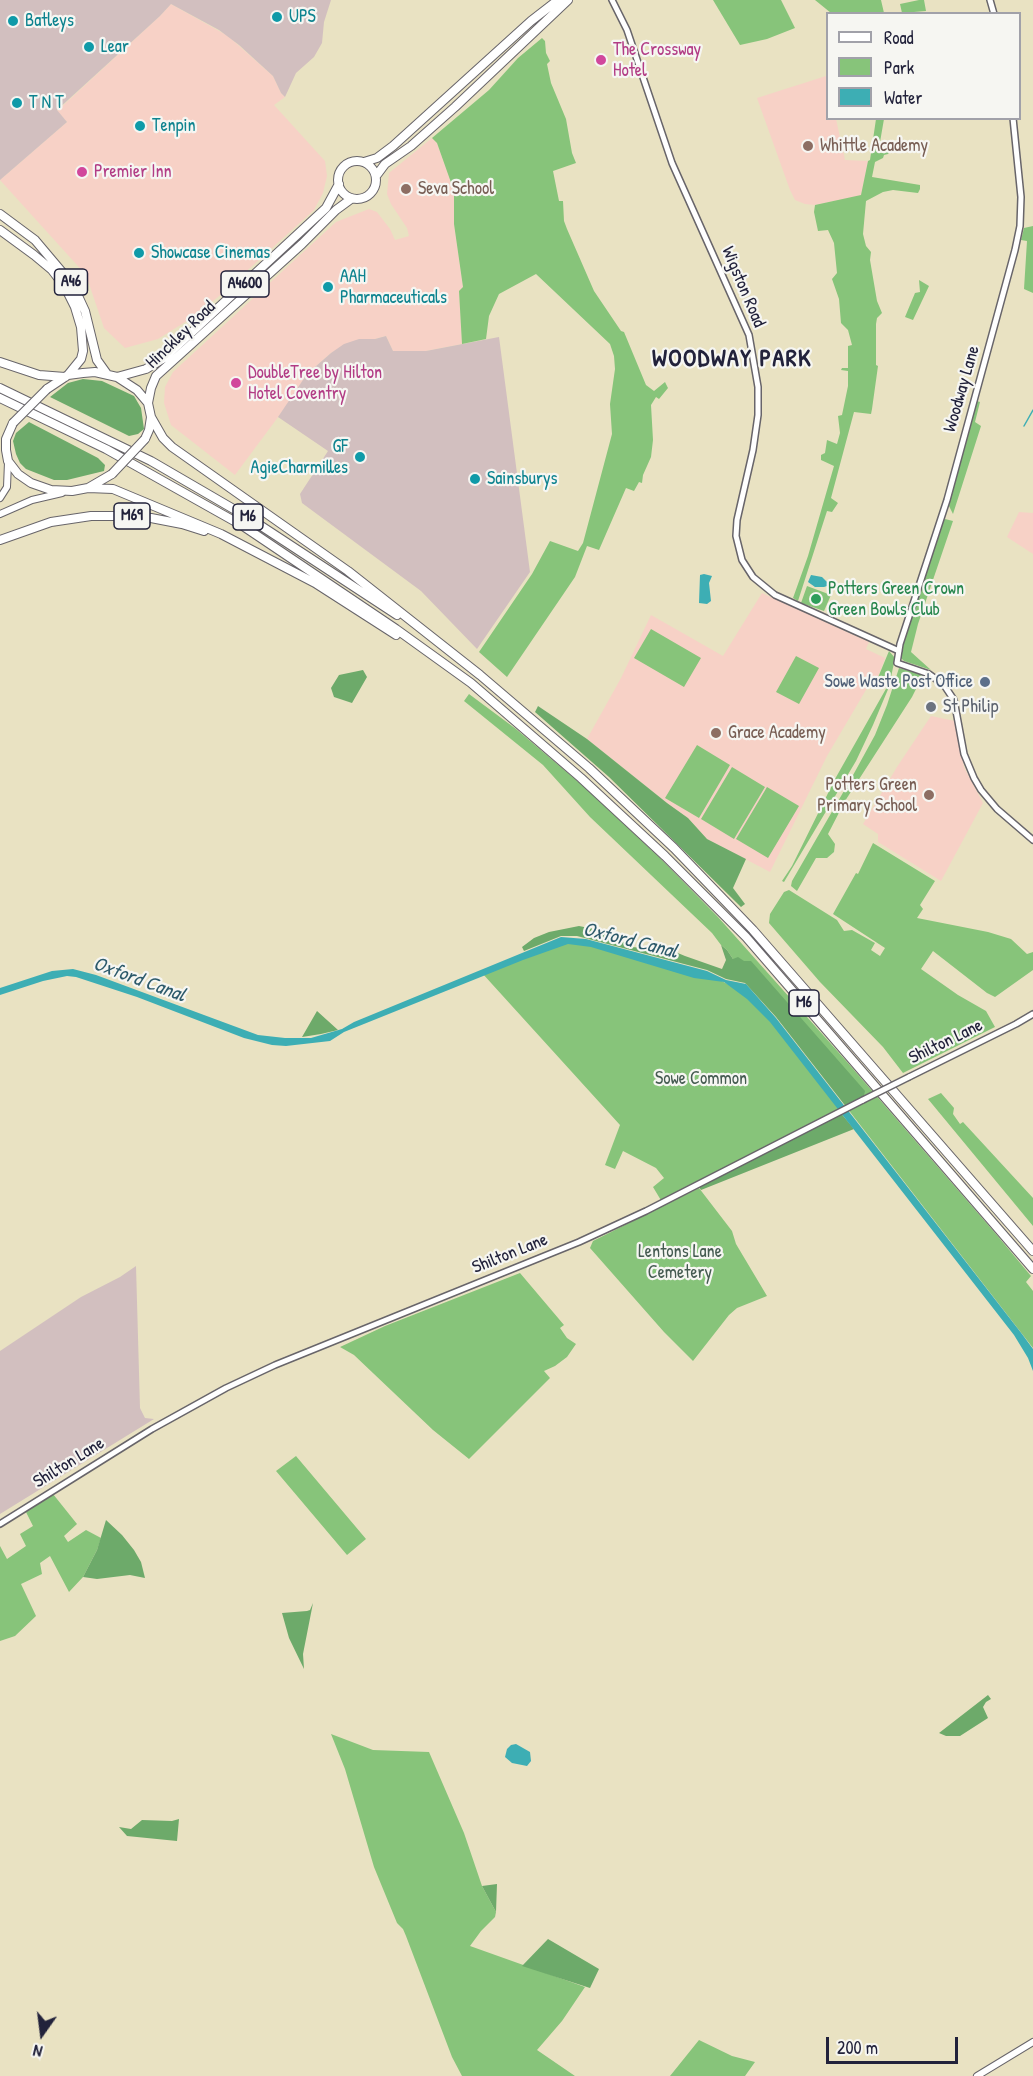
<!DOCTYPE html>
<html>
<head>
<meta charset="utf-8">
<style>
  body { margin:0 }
  #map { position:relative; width:1033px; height:2076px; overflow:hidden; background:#e9e2c2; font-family:"Patrick Hand",sans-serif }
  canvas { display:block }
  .legend { position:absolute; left:826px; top:12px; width:195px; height:108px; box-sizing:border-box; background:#f6f6f2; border:2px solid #a1a1a9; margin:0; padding:8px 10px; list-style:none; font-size:18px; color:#22223b }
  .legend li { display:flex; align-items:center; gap:12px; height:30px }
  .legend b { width:30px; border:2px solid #a1a1a9 }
  .north { position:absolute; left:12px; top:2004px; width:60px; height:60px; -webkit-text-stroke:4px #f6f6f2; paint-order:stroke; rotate:194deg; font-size:16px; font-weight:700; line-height:24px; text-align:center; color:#22223b }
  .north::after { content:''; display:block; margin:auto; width:21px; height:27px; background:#22223b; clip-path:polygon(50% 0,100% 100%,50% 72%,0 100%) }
  .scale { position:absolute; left:826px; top:2037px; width:132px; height:27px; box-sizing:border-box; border:3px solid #22223b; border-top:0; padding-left:8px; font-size:18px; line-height:21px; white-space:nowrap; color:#22223b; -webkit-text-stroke:4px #f6f6f2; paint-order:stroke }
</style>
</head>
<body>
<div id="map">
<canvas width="1033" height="2076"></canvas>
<ul class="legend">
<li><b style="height:8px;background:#fff"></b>Road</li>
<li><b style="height:16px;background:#87c47a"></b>Park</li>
<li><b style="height:16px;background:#3daeb4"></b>Water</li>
</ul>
<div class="north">N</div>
<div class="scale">200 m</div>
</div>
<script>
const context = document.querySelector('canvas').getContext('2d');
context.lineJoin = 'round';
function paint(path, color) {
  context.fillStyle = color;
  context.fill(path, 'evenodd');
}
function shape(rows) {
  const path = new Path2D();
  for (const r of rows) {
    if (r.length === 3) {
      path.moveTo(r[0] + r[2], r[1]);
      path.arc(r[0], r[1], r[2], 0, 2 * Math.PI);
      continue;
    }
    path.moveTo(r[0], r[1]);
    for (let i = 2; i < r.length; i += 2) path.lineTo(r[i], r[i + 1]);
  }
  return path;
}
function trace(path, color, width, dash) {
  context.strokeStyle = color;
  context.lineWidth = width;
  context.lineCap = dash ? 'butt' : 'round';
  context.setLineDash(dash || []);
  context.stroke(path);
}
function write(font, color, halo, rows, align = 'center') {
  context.font = font + ' "Patrick Hand",sans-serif';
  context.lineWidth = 4.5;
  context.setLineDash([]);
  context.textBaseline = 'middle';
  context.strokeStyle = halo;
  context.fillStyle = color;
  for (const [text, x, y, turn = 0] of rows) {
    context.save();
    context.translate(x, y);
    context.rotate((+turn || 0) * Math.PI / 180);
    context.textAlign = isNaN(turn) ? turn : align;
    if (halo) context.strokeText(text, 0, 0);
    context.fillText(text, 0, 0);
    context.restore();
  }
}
const built = shape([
  [171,4,228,36,273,76,281,93,285,97,274,105,325,161,327,176,323,193,314,210,218,297,190,319,158,339,125,348,104,328,86,275,0,180,67,122,57,111,160,16],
  [826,76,828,118,836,119,845,160,868,161,861,196,815,205,805,204,795,200,790,190,757,98],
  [432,138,437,143,454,191,454,224,463,287,459,291,462,344,426,351,393,351,386,336,375,339,359,339,331,353,307,374,290,401,235,475,171,425,164,403,165,387,173,372,336,222,369,209,377,212,390,229,395,240,409,236,407,228,391,204,387,194,389,173],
  [1019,512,1033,513,1033,554,1007,537],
  [762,593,869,642,866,649,885,658,877,680,873,678,827,756,770,872,707,839,688,818,667,803,587,739,621,678,651,615,723,656],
  [931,716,955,721,964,767,983,803,941,881,878,842,878,834,863,824,897,767]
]);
const industrial = shape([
  [0,0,331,0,324,22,322,43,314,57,296,73,285,97,281,93,273,76,239,45,219,30,171,4,160,16,57,110,67,122,0,180],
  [386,336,393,351,426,351,499,337,530,572,477,649,421,591,302,503,300,494,328,451,278,417,307,374,331,353,344,344,359,339,375,339],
  [136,1266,140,1408,145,1418,154,1419,0,1514,0,1351,81,1297,120,1277]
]);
const green = shape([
  [713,0,781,0,795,28,767,39,740,45],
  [815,0,881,0,884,13,831,13],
  [919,0,924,0,926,11,902,13,900,4],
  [542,38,545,41,546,53,550,61,547,64,551,83,566,119,572,153,576,163,553,171,559,201,563,201,564,221,567,229,594,291,621,331,624,332,646,385,654,391,665,382,668,388,659,399,656,397,651,405,653,440,651,457,643,475,642,483,639,482,634,491,626,488,599,550,587,546,575,577,507,677,479,652,532,574,550,541,578,551,583,543,612,434,610,404,615,369,614,356,610,344,536,274,499,294,489,316,486,339,462,344,459,291,463,287,454,224,454,191,437,143,432,138,489,90,518,58],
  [876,119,884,119,880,142,885,142,884,149,890,151,888,154,884,155,883,158,875,162,872,177,920,185,920,189,918,193,893,190,883,192,866,201,863,234,866,246,871,252,870,260,877,301,882,313,877,318,876,324,876,365,878,366,872,409,871,414,854,412,831,498,838,503,832,512,827,511,798,601,793,598,808,556,834,466,821,460,821,455,825,453,827,440,837,444,840,433,838,416,842,415,848,386,848,371,841,370,842,368,848,368,848,346,852,345,848,330,841,323,839,299,832,279,837,273,834,243,828,230,818,231,814,212,815,205,861,195,868,161,870,160],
  [1033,226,1033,293,1024,289,1027,241,1021,240,1024,228],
  [919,280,929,286,913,320,905,317,915,293,920,292],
  [977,401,980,402,975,422,981,426,953,514,949,506,952,488],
  [945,519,953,521,918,624,911,652,931,670,904,661,901,658,901,653,906,633,943,521],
  [807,586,831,595,824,611,801,603],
  [651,629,701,658,684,687,634,658],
  [889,651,895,658,889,687,873,725,856,761,784,882,782,881,792,866,835,779,887,687,877,680],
  [796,656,819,668,799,704,776,692],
  [899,668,923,675,912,697,845,801,828,834,835,844,834,852,827,858,816,858,797,891,791,886,792,881,852,777,875,735,887,705],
  [469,694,516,729,582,785,661,859,718,917,848,1063,996,1234,1031,1276,1026,1282,1033,1291,1033,1348,847,1108,863,1100,733,959,727,950,721,945,712,933,590,817,543,765,464,701],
  [697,745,730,765,699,818,665,798],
  [732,767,765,787,734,839,701,819],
  [767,787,799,806,768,858,736,839],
  [873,843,935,881,920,905,923,909,917,918,988,932,1011,939,1027,954,1033,952,1033,970,995,997,987,993,933,951,921,969,958,995,986,1011,995,1027,903,1073,883,1047,820,982,769,923,770,914,784,892,789,890,837,920,844,931,852,930,875,943,871,950,880,956,885,948,833,914,856,873,858,874],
  [568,940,716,978,752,997,843,1110,662,1202,653,1187,664,1178,656,1168,623,1151,615,1169,605,1165,620,1125,482,973],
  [941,1093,954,1108,953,1114,960,1124,963,1122,1033,1198,1033,1226,928,1099],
  [699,1188,732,1231,736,1244,767,1296,737,1308,729,1315,693,1361,664,1332,590,1248,593,1241],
  [520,1273,564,1325,560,1328,567,1338,576,1344,567,1357,555,1366,544,1371,550,1378,469,1459,433,1430,354,1355,340,1347,385,1326],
  [296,1456,366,1539,347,1555,276,1471],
  [53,1494,77,1524,64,1536,68,1542,86,1530,101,1538,97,1550,83,1577,69,1592,50,1556,40,1563,42,1574,21,1584,36,1616,15,1636,0,1641,0,1546,7,1559,26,1546,20,1534,33,1526,26,1512],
  [331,1734,373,1750,429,1752,464,1833,482,1886,496,1912,495,1917,481,1931,470,1946,585,1987,562,2021,537,2050,575,2076,462,2076,452,2057,406,1936,403,1929,397,1923,374,1867,345,1769],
  [699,2040,732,2056,755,2062,745,2076,670,2076]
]);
const forest = shape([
  [83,379,102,381,134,396,141,408,144,429,138,434,129,436,50,397,68,383],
  [29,422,98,458,105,465,104,471,67,480,54,480,26,469,20,463,16,454,13,441,16,433],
  [363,670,367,677,352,703,334,697,331,688,339,675],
  [538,706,587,739,667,803,688,818,707,839,746,859,733,888,745,904,741,907,609,777,535,712],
  [579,926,604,931,632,947,643,948,661,946,685,956,722,969,726,960,721,945,727,950,733,959,738,957,744,961,751,961,865,1091,863,1100,847,1108,776,1017,745,983,726,979,707,970,577,936,561,936,524,951,522,947,534,938,549,932],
  [317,1011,338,1030,321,1034,302,1037],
  [840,1112,854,1129,701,1190,697,1184],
  [106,1520,122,1535,134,1550,141,1562,145,1578,130,1575,97,1579,83,1577,97,1550],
  [313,1603,303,1654,304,1669,289,1638,282,1613,307,1611,310,1610],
  [988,1695,991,1699,986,1702,983,1707,988,1718,960,1736,946,1736,939,1733],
  [179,1819,177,1841,127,1836,119,1827,131,1829,142,1820,172,1821],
  [497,1884,496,1912,482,1886],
  [548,1939,599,1969,590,1988,522,1966]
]);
const water = shape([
  [704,574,712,576,709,583,711,601,707,604,699,603,700,575],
  [811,575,822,577,830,585,824,587,815,587,808,582],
  [561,937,586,939,707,971,726,980,746,984,776,1018,1022,1334,1033,1349,1033,1371,1028,1358,1014,1335,770,1022,747,999,724,982,694,978,591,947,568,944,523,960,344,1032,330,1041,286,1046,272,1045,244,1038,137,997,76,977,67,976,43,981,0,995,0,988,52,971,73,969,96,975,258,1035,285,1038,311,1038,342,1029,354,1022],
  [516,1744,530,1752,531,1761,527,1766,512,1763,505,1757,507,1749,511,1745]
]);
const stream = shape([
  [1024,426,1033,410]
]);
const minor = shape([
  [612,0,627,30,672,163,749,335,758,387,758,415,753,450,737,520,736,536,742,560,753,577,775,595,899,651],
  [990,0,994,14],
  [1013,118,1021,197,1020,226,1015,250,947,500,900,644,897,663,929,674,944,685,954,700,964,754,974,778,981,790,997,809,1033,840],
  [909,1077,1016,1024,1033,1014],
  [0,1524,152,1429,226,1388,275,1365,579,1242,646,1211,863,1100]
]);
const major = shape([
  [0,498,7,487,8,462],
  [0,514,32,500,62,493],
  [977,2076,1033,2042]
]);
const highway = shape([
  [357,180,19],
  [364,162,377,158,393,146,531,21,558,0],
  [376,176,385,164,411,146,455,107,568,0],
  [0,214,35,240,73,285,85,311,97,360,107,374],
  [0,230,34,255,52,270,65,287,75,307,81,327,83,351,81,359,68,375],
  [0,362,39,375,65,377],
  [117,377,146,369,164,358,326,208,339,184],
  [0,388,151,461,249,518,397,615],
  [47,389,68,375,83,373,95,372,117,377,137,390,148,403,151,417,149,430,145,439],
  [0,398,106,449,243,526,396,629,471,683,581,778,665,856,746,937,1033,1269],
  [148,403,151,388,156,376,302,244,336,210,351,199],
  [151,417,163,438,172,447,348,571,480,675,589,768,674,848,753,930,1033,1251],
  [13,423,6,439,6,450,8,461,18,474,31,483,51,490,72,491,88,488,112,474],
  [88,488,113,489,221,534,315,583,396,635],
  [0,540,51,522,91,516,129,516,151,518,182,524,204,531]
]);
const minorBridge = shape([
  [863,1100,909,1077]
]);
const highwayBridge = shape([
  [13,423,47,389],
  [112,474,145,439]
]);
const markers = [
  [277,17,6,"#0f9aa8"],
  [13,21,6,"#0f9aa8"],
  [89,47,6,"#0f9aa8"],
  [601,60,6,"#d1479c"],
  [17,103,6,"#0f9aa8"],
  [140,126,6,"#0f9aa8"],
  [808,146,6,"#8d6e63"],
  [82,172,6,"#d1479c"],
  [406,189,6,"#8d6e63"],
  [139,253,6,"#0f9aa8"],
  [328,287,6,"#0f9aa8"],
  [236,383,6,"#d1479c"],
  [360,457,6,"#0f9aa8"],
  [475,479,6,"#0f9aa8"],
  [816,599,6,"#2e9e5b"],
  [985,682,6,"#5c6f8a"],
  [931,707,6,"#6b7280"],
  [716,733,6,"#8d6e63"],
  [929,795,6,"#8d6e63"]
];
const shields = [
  [71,282,33],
  [245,284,48],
  [132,516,36],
  [248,517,30],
  [804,1003,30]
];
const shieldNames = [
  ["A46",71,282],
  ["A4600",245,284],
  ["M69",132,516],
  ["M6",248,517],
  ["M6",804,1003]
];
const cultureNames = [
  ["UPS",289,17],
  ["Batleys",25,21],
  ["Lear",101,47],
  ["T N T",29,103],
  ["Tenpin",152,126],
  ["Showcase Cinemas",151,253],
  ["AAH",340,277],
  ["Pharmaceuticals",340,298],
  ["GF",348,447,"right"],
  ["AgieCharmilles",348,468,"right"],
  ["Sainsburys",487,479]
];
const hotelNames = [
  ["The Crossway",613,50],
  ["Hotel",613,71],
  ["Premier Inn",94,172],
  ["DoubleTree by Hilton",248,373],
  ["Hotel Coventry",248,394]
];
const educationNames = [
  ["Whittle Academy",820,146],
  ["Seva School",418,189],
  ["Grace Academy",728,733],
  ["Potters Green",917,785,"right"],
  ["Primary School",917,806,"right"]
];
const streetNames = [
  ["Wigston Road",743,287,67],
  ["Hinckley Road",181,335,-44],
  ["Woodway Lane",962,389,-74],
  ["Shilton Lane",946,1042,-26],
  ["Shilton Lane",510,1254,-22],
  ["Shilton Lane",69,1463,-32]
];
const leisureNames = [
  ["Potters Green Crown",828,589],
  ["Green Bowls Club",828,610]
];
const serviceNames = [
  ["Sowe Waste Post Office",973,682]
];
const worshipNames = [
  ["St Philip",943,707]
];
const parkNames = [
  ["Sowe Common",701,1079],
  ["Lentons Lane",680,1252],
  ["Cemetery",680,1273]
];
const waterNames = [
  ["Oxford Canal",630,941,14],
  ["Oxford Canal",139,980,20]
];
const districtNames = [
  ["WOODWAY PARK",732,360]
];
paint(built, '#f7d1c6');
paint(industrial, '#d2bfbf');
paint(green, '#87c47a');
paint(forest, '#6daa6a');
paint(water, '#3daeb4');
trace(stream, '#3daeb4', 1.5);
trace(minor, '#68656a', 8);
trace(major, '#68656a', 8);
trace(highway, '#68656a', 10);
trace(minor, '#fff', 5);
trace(major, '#fff', 6);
trace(highway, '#fff', 8);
trace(minorBridge, '#68656a', 8, []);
trace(highwayBridge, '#68656a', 10, []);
trace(minorBridge, '#fff', 5);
trace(highwayBridge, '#fff', 8);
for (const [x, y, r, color] of markers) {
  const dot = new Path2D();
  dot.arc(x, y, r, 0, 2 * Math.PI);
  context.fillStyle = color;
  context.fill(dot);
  trace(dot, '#f6f6f2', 2);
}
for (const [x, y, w] of shields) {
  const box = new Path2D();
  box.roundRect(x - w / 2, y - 13, w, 26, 4.5);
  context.fillStyle = '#f6f6f2';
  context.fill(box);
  trace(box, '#22223b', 1.5);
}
write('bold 16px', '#22223b', null, shieldNames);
write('18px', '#0d838f', '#f6f6f2', cultureNames, 'left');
write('18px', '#b23c85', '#f6f6f2', hotelNames, 'left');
write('18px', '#785e54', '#f6f6f2', educationNames, 'left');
write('18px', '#22223b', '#f6f6f2', streetNames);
write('18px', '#27864d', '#f6f6f2', leisureNames, 'left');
write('18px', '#4e5e75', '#f6f6f2', serviceNames, 'right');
write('18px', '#5b616d', '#f6f6f2', worshipNames, 'left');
write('18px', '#455b51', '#f6f6f2', parkNames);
write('italic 20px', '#2d5a6b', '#f6f6f2', waterNames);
context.letterSpacing = '1.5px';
write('bold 24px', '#22223b', '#f6f6f2', districtNames);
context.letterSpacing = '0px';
</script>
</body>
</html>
